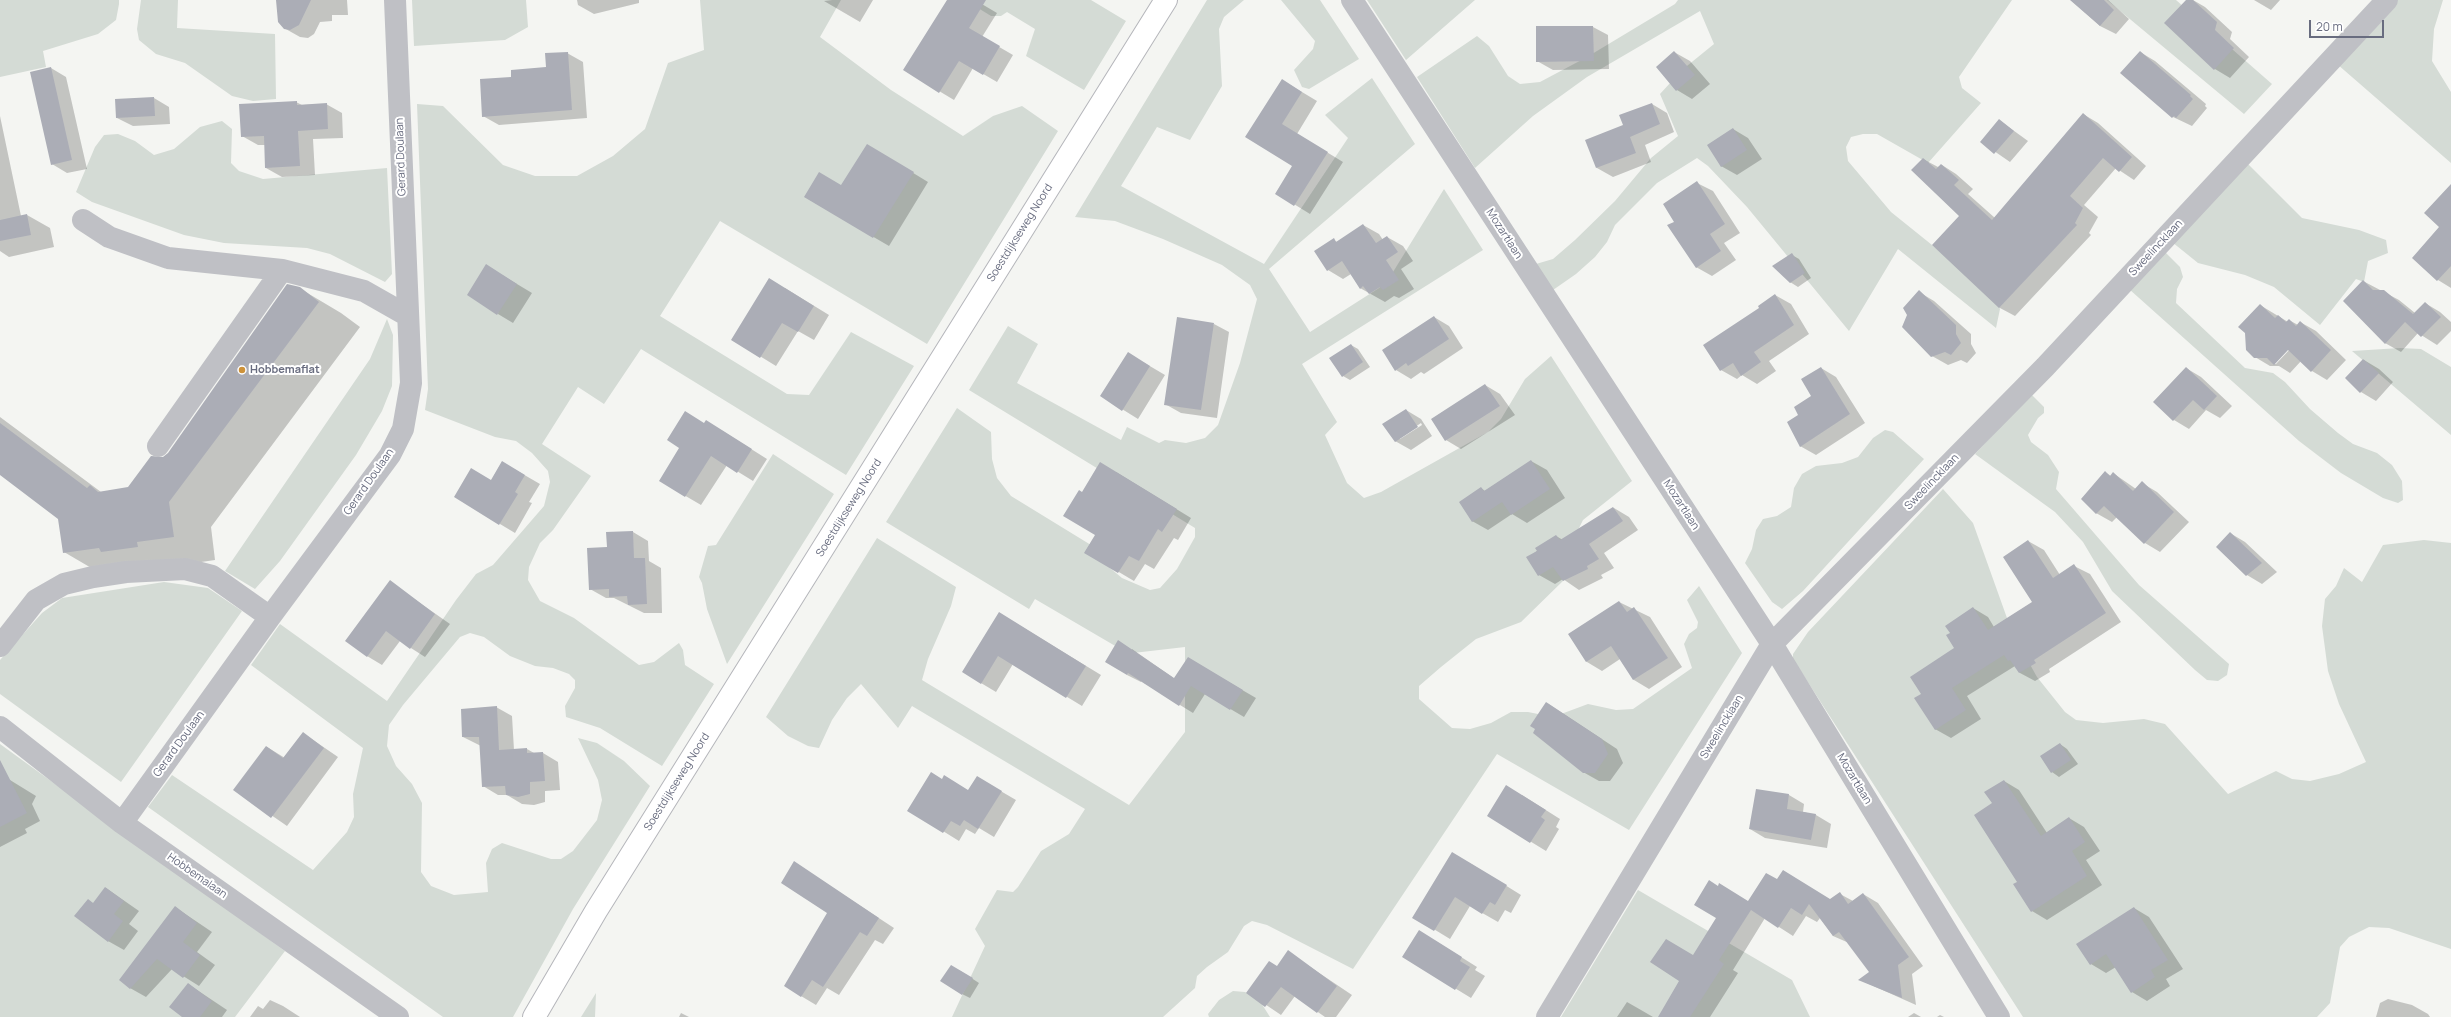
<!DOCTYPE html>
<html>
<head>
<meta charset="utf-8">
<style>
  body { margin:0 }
  #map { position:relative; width:2451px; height:1017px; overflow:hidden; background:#f4f5f2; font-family:Manrope,sans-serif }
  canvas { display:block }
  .scale { position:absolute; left:2309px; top:20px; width:75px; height:18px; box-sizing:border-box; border:2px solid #686c7f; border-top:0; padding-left:5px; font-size:12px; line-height:14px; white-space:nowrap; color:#686c7f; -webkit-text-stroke:3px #fff; paint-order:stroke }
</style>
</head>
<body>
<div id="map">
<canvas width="2451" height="1017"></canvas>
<div class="scale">20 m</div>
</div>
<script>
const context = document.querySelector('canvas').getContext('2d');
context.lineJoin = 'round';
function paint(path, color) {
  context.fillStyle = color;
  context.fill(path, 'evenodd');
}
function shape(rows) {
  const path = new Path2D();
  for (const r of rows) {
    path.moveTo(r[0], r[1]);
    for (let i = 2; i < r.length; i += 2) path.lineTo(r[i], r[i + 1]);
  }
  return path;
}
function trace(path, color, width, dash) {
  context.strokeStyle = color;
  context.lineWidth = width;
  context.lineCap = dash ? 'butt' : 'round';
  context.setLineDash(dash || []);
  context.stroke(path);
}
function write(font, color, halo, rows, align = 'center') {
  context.font = font + ' Manrope,sans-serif';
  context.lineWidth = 4;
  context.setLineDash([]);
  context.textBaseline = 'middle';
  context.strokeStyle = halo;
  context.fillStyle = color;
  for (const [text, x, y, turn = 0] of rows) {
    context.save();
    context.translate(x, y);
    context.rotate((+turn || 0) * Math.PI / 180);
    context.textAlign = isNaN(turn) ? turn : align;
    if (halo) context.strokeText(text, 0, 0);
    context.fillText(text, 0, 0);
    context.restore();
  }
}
const green = shape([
  [0,0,119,0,119,4,116,20,98,34,43,51,46,67,0,77],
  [141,0,178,0,177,28,275,34,276,99,253,101,232,96,185,63,156,54,139,40,137,29],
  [412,0,526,0,528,27,505,40,414,46],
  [700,0,841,0,820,37,891,90,963,136,993,116,1022,106,1058,131,927,344,720,221,660,316,787,394,809,395,851,332,914,366,846,475,641,349,604,404,578,387,542,444,591,476,553,530,540,543,529,567,528,580,540,601,574,618,639,665,654,662,679,643,683,650,685,665,714,684,662,766,600,728,566,717,565,706,575,688,575,680,569,674,553,668,535,666,510,656,484,637,470,633,460,637,403,705,389,725,387,746,396,766,412,784,422,803,421,872,431,886,454,895,488,892,486,863,492,849,502,843,551,859,561,859,573,851,597,820,602,800,598,780,578,738,597,743,624,761,650,786,573,909,513,1017,443,1017,148,807,172,775,313,870,347,832,354,817,353,794,363,748,251,665,280,624,387,701,456,600,476,574,493,565,544,506,550,482,548,471,532,453,516,441,495,437,425,410,428,389,417,104,443,106,503,165,535,176,577,176,613,156,645,129,668,63,704,50],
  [965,0,1091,0,1126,21,1084,90,1026,56,1035,29,1007,12,1001,16,991,16],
  [1207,0,1244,0,1224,17,1219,29,1222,86,1190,140,1157,127,1121,186,1264,264,1348,138,1325,115,1372,78,1415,144,1269,269,1310,332,1379,288,1393,272,1444,189,1483,250,1302,364,1337,422,1325,435,1347,483,1364,498,1381,492,1488,432,1501,419,1525,379,1551,356,1632,481,1583,520,1577,532,1565,579,1521,622,1476,639,1441,667,1419,686,1419,699,1452,728,1470,729,1491,723,1511,712,1528,712,1553,717,1588,704,1616,710,1633,709,1692,668,1684,644,1689,634,1697,628,1698,622,1687,600,1699,586,1742,653,1629,830,1497,754,1353,969,1267,925,1252,921,1244,926,1228,952,1207,967,1197,976,1195,988,1163,1017,952,1017,985,946,975,929,997,890,1013,892,1018,887,1041,851,1069,834,1085,809,912,706,898,728,861,684,847,698,832,720,819,748,808,746,788,736,766,717,877,538,956,587,951,606,928,659,922,680,1129,805,1185,732,1185,647,1133,653,1117,647,1035,599,1029,609,886,522,957,408,991,432,992,459,997,478,1011,496,1104,553,1104,563,1122,578,1150,590,1160,588,1177,569,1195,537,1195,528,969,390,1008,326,1038,344,1017,383,1121,440,1127,427,1159,443,1165,440,1186,443,1205,438,1218,425,1240,363,1257,299,1250,285,1222,265,1163,239,1115,221,1075,217],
  [1281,0,1320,0,1359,59,1309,89,1302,87,1294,70,1313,49,1315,41],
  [1367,0,1475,0,1406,60],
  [1678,0,2012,0,1959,77,1962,88,1981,103,1928,163,1877,134,1863,134,1851,137,1846,147,1848,161,1891,212,1988,290,1997,301,2000,309,1996,328,1898,249,1849,331,1747,207,1708,166,1697,158,1657,183,1615,225,1607,242,1595,257,1576,274,1553,290,1536,264,1553,259,1575,240,1615,201,1651,158,1678,136,1660,94,1682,70,1714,44,1700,11,1587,77,1533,116,1475,168,1417,77,1477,36,1489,46,1508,76,1520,84,1540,82,1587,57,1675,4],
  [2107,0,2176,0,2272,84,2244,114],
  [2397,0,2443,0,2434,29,2432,61,2451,92,2451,163,2337,64],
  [222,121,232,129,231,163,239,171,263,179,387,168,392,274,385,282,330,254,307,248,224,243,184,235,92,202,76,192,95,147,104,135,118,134,135,141,154,155,174,149,200,127],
  [2246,162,2302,218,2359,230,2386,240,2388,253,2368,261,2364,282,2356,279,2320,325,2274,287,2245,275,2198,263,2172,242],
  [2164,251,2180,267,2183,277,2177,289,2176,303,2245,368,2273,373,2285,382,2310,409,2338,433,2353,444,2377,453,2392,465,2402,481,2403,500,2398,503,2383,498,2341,473,2299,441,2129,289],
  [387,319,393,335,392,386,382,411,356,455,280,561,255,589,225,571,370,359],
  [2400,348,2421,349,2451,367,2451,435,2352,351],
  [2031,394,2044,407,2044,413,2038,418,2028,435,2031,442,2048,455,2059,472,2056,489,2139,585,2229,664,2227,675,2218,681,2207,680,2195,670,2112,591,2083,542,2055,512,1975,454],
  [1885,430,1893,432,1924,459,1803,591,1782,609,1772,602,1745,563,1752,549,1756,530,1763,519,1777,516,1791,507,1794,488,1802,474,1816,466,1842,463,1858,457,1873,438],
  [773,454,834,494,727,664,707,609,702,583,699,577,708,546,716,545],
  [1943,489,1973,523,2012,632,2037,677,2065,712,2076,720,2103,723,2144,719,2165,724,2228,794,2276,771,2292,779,2310,781,2339,774,2366,762,2339,704,2328,671,2322,626,2325,599,2336,586,2344,568,2362,582,2383,545,2424,540,2451,543,2451,949,2389,928,2369,927,2349,937,2340,947,2330,1003,2317,1017,2023,1017,1793,659,1793,654,1808,632],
  [164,582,208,588,242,611,121,782,0,694,0,660,42,613,62,598],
  [0,744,285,951,235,1017,0,1017],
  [1638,890,1792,980,1810,1017,1561,1017],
  [1233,991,1245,992,1258,998,1270,1017,1209,1017,1208,1014,1219,1000],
  [596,993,595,1017,581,1017]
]);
const shadow = shape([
  [260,0,347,0,348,15,332,15,332,21,320,22,314,34,308,38,300,37,284,28,277,0],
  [577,0,639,0,639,3,594,14,578,5],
  [832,0,873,0,860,22,824,1],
  [948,0,975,0,997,13,982,37,1013,55,997,82,973,68,954,100,904,70],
  [2071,0,2108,0,2129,19,2116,34,2100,26],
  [2187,0,2193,0,2205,7,2232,32,2230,39,2249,57,2230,78,2215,69],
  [2254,0,2280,0,2271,10],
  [1593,27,1608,35,1609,69,1553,70,1537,61],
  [1674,52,1690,61,1710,84,1692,99,1677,90],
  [2140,52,2155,61,2206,104,2205,106,2207,108,2192,126,2173,117],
  [567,53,583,62,587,118,499,125,483,116,512,78,547,68],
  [51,68,66,77,87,169,67,173,52,164],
  [1282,80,1317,101,1297,134,1343,162,1310,214,1276,193,1294,166,1247,136],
  [154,98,169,107,170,124,133,126,117,118,116,100],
  [296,102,302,105,326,104,342,113,343,138,313,139,315,175,282,177,266,168,265,145,258,145,242,136],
  [1652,104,1667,113,1674,132,1645,145,1651,162,1613,177,1597,168,1587,140,1624,126],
  [2083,114,2098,123,2146,166,2134,180,2116,168,2084,205,2098,217,2089,233,2091,235,2015,316,2000,308,1934,245,1960,216,1923,159,1938,167,1942,165,1956,174,1973,189,1968,194,1995,218],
  [0,116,21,216,27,215,50,228,54,247,9,257,0,251],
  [1999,120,2028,141,2010,162,1981,142],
  [1733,129,1748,138,1762,159,1737,175,1721,166],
  [882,154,928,182,889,246,805,197,842,186],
  [1697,183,1713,191,1740,233,1724,243,1736,260,1712,276,1696,267,1676,223],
  [2451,186,2451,288,2438,280,2413,258,2441,227],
  [1363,225,1379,234,1383,240,1387,237,1403,246,1413,261,1401,269,1414,289,1399,298,1394,296,1385,302,1360,288,1351,274,1343,279,1328,270,1334,240,1337,242],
  [1792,255,1799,259,1811,278,1798,287,1790,282],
  [502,275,532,293,513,323,498,314],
  [2363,281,2399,300,2415,313,2425,303,2440,312,2451,322,2451,331,2437,345,2418,333,2401,352,2385,343],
  [299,288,341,313,360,327,211,527,215,560,105,576,64,552,59,518,0,474,0,417,101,492,128,488,169,454],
  [785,288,829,315,814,340,798,331,776,366,732,339],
  [1919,292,1934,301,1971,334,1971,344,1976,353,1967,363,1961,360,1948,365,1932,356],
  [1775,295,1791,304,1809,334,1769,361,1776,371,1757,384,1742,375,1737,379,1721,370,1705,346,1761,308],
  [2260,305,2288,322,2289,320,2298,325,2300,322,2316,331,2346,360,2327,380,2312,371,2301,361,2290,373,2279,366,2270,366,2255,357],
  [2290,346,2292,347,2276,364,2274,364],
  [1434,317,1449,326,1463,348,1424,374,1421,372,1411,379,1396,370],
  [1214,324,1229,332,1217,418,1181,413,1165,404],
  [1351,345,1358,349,1370,367,1350,380,1343,376],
  [2364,360,2379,369,2393,382,2376,401,2361,392],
  [1143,362,1165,375,1138,419,1101,396],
  [1821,368,1836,377,1865,423,1816,455,1800,446,1800,415,1813,396],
  [2186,368,2201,377,2232,406,2220,418,2206,410,2189,429,2174,420],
  [1485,385,1500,394,1515,415,1461,449,1446,440,1432,419],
  [1406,410,1421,419,1432,436,1411,450,1395,441],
  [1421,423,1422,425,1400,439,1400,437],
  [704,424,721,430,767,459,753,481,727,465,701,505,660,481],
  [1531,461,1547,470,1565,498,1527,523,1512,514,1488,530,1472,521,1481,488,1485,491],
  [502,462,540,484,529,502,532,503,515,533,500,524,491,481],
  [1116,472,1191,518,1178,540,1174,538,1154,569,1145,564,1134,581,1085,552,1096,535,1083,493],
  [2105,472,2111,476,2113,473,2136,489,2142,483,2157,492,2189,522,2160,552,2145,543,2117,517,2112,522,2096,513],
  [1614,508,1629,517,1638,530,1604,553,1614,568,1601,575,1603,578,1579,590,1563,579,1555,584,1539,575,1528,558,1556,536,1563,540],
  [633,532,648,541,649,561,661,568,662,613,644,613,614,598,606,598,590,589,608,548,607,533],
  [2230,533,2245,542,2277,572,2262,584,2247,575],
  [2028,541,2044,550,2060,575,2074,566,2090,574,2121,622,2049,669,2050,672,2035,681,2020,673,2015,666,1967,696,1981,719,1951,738,1935,729,1922,694,1956,649,1951,633,1973,608,1988,617,1994,627,2033,602],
  [390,582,450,624,425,657,400,641,382,665,367,656],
  [1619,602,1650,617,1682,667,1649,689,1634,680,1620,659,1602,671,1587,662,1569,634],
  [1014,622,1101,675,1082,706,1013,664,996,692,981,683],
  [1132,649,1175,679,1201,666,1256,698,1244,717,1205,694,1193,713,1141,681,1141,682,1127,675],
  [1547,703,1617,749,1623,763,1610,781,1599,781,1583,772],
  [496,707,512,716,514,750,527,749,534,753,543,753,558,762,560,790,545,791,545,802,534,805,522,804,507,795,498,795,483,786,481,746,463,737],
  [303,733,338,757,287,826,235,790,267,747,285,758],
  [2060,744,2067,749,2078,764,2059,777,2052,772],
  [10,780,36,796,32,804,40,821,25,829,27,833,0,847,0,785],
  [942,780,969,791,992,786,1016,800,994,837,979,828,975,834,966,829,959,841,909,810],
  [2004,781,2019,790,2047,833,2069,818,2084,827,2100,851,2086,860,2102,885,2047,920,2032,911,2018,882,1993,804],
  [1757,790,1789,795,1804,804,1803,812,1816,815,1831,824,1827,848,1765,838,1750,829],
  [1522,795,1560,819,1556,827,1559,829,1546,851,1489,816],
  [1468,862,1521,895,1511,913,1505,910,1498,922,1470,906,1450,939,1414,917],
  [795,863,894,928,883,944,875,940,839,995,827,988,816,1005,801,996,828,912],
  [1777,880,1831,900,1840,894,1853,901,1863,894,1878,903,1923,966,1912,974,1916,1005,1860,980,1870,972,1849,943,1833,936,1820,918,1817,922,1806,916,1793,936,1765,918,1733,970,1738,973,1710,1017,1659,1017,1694,956,1749,902],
  [106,888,139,911,129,924,138,931,124,950,108,941,88,900,94,904],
  [175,907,212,932,197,952,215,965,199,986,172,969,146,997,130,988],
  [2134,908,2149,917,2183,969,2166,979,2170,986,2147,1001,2132,992,2116,967,2106,973,2091,964],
  [1434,940,1477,967,1475,970,1485,976,1471,998,1404,957],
  [1288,952,1352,995,1336,1017,1325,1017,1295,996,1281,1015,1247,992,1277,967],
  [959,970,979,983,970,998,962,994],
  [188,984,227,1010,222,1017,184,1017],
  [2388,999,2412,1005,2428,1014,2430,1017,2376,1017,2380,1003],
  [270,1000,283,1006,300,1017,250,1017,258,1006,263,1009],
  [1627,1002,1641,1010,1653,1017,1617,1017],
  [681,1013,689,1017,679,1017],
  [1914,1013,1921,1017,1908,1017],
  [1940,1015,1944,1017,1937,1017]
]);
const building = shape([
  [276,0,311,0,299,25,290,30,284,29,278,22],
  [947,0,986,0,969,28,1000,46,983,75,959,61,939,93,903,70],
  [2070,0,2104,0,2114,10,2100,26],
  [2186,0,2193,0,2217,22,2215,30,2234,48,2214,70,2164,23],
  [1536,26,1593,26,1594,61,1536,62],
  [1674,51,1695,75,1676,91,1656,67],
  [2140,51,2191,95,2190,96,2193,99,2176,118,2174,116,2172,118,2120,73],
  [568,52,572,110,482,117,480,79,511,77,511,70,546,67,545,53],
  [51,67,72,160,51,165,30,72],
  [1282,79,1302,92,1282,124,1328,152,1294,206,1275,194,1292,166,1245,137],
  [154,97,155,116,116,118,115,99],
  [297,101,297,105,327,103,328,129,298,131,300,166,265,168,264,136,241,137,239,104],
  [1652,103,1660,124,1630,137,1636,153,1596,168,1585,140,1623,125,1619,115],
  [2083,113,2132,157,2119,172,2103,158,2070,196,2083,208,2075,223,2077,225,1999,308,1932,245,1959,216,1911,170,1923,158,1936,169,1941,164,1959,180,1954,185,1992,220],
  [1999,119,2014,131,1994,154,1980,142],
  [1733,128,1747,150,1721,167,1707,145],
  [867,144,914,172,873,238,804,197,819,172,841,185],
  [1697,181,1725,224,1710,234,1721,251,1696,268,1667,225,1674,222,1663,204],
  [2451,184,2451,266,2437,281,2412,258,2439,227,2424,213],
  [27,214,31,235,0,241,0,220],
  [1363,224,1376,243,1387,236,1398,252,1386,260,1399,280,1383,290,1380,287,1369,294,1363,286,1360,289,1342,261,1327,271,1314,251,1334,238,1336,242],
  [1792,253,1805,273,1790,283,1772,266],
  [486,264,517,284,497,315,467,295],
  [769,278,814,306,798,332,782,323,760,358,731,340],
  [2363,280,2373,290,2384,290,2413,314,2425,302,2441,317,2421,337,2405,322,2385,344,2343,301],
  [287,284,300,287,319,302,169,502,174,537,137,542,138,547,101,552,99,548,63,553,58,519,0,475,0,423,87,488,90,485,98,492,128,487,151,456,163,457,168,453],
  [1919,290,1956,325,1956,334,1961,343,1951,355,1945,352,1931,357,1902,327,1907,315,1903,308],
  [1775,294,1794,325,1754,352,1761,362,1741,376,1733,363,1720,371,1703,345,1759,308,1758,306],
  [2260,304,2275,318,2278,315,2286,322,2289,319,2296,326,2300,321,2331,350,2311,372,2288,350,2274,365,2267,358,2254,358,2246,350,2245,333,2238,327],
  [1434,316,1449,339,1408,366,1406,363,1395,371,1382,350],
  [1177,317,1214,323,1201,410,1164,405],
  [1351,344,1363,362,1342,377,1329,358],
  [1128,352,1150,366,1122,411,1100,396],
  [2363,359,2379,373,2360,393,2345,378],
  [1821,367,1850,414,1800,447,1787,422,1798,415,1794,407,1811,396,1801,379],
  [2186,367,2217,396,2204,410,2193,400,2173,421,2153,402],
  [1485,384,1500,406,1445,441,1431,419],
  [1406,409,1418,427,1395,442,1382,424],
  [685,411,704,423,706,420,752,449,737,473,711,456,685,497,659,481,679,448,667,440],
  [1531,460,1550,489,1511,515,1502,502,1472,522,1459,502,1481,487,1484,491],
  [502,461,525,475,515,492,518,494,499,525,454,497,471,468,491,480],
  [1100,462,1177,509,1162,532,1158,529,1139,561,1129,556,1118,573,1084,553,1095,535,1063,516,1079,490,1082,492],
  [2105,471,2110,476,2113,472,2133,491,2142,481,2174,512,2144,544,2104,506,2096,514,2081,499],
  [1613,507,1623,521,1589,544,1599,559,1587,566,1588,569,1563,581,1553,567,1538,576,1526,557,1537,551,1535,548,1556,535,1560,540],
  [633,531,634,558,645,558,647,604,628,605,627,596,609,597,609,589,589,590,587,548,607,547,606,532],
  [2230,532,2262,563,2246,576,2216,547],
  [2028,540,2053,578,2074,564,2106,613,2034,660,2036,663,2019,673,2010,660,2008,661,2004,655,1952,688,1966,710,1935,730,1914,698,1921,694,1910,677,1954,648,1946,635,1950,633,1945,626,1973,607,1988,630,2032,602,2003,557],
  [390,580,435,614,410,649,386,631,367,657,345,641],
  [1619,601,1627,612,1634,607,1668,658,1633,680,1611,646,1586,662,1568,634],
  [999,612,1086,666,1066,698,998,656,981,684,962,672],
  [1118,640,1174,678,1188,657,1243,690,1230,710,1191,686,1179,706,1128,673,1127,675,1105,662],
  [1546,702,1602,739,1608,754,1595,773,1583,773,1533,733,1535,729,1530,726],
  [497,706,499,750,527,748,527,753,543,752,545,781,530,782,530,794,518,797,506,795,505,786,482,787,479,737,462,737,461,709],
  [303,732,324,748,271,818,233,790,266,746,283,758],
  [2060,743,2071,760,2051,773,2040,756],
  [0,760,27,813,0,827],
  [931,772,942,779,944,775,968,790,977,776,1002,791,978,829,964,820,960,826,951,821,943,833,907,811],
  [2004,780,2041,836,2069,817,2085,842,2072,851,2087,876,2031,912,2013,884,2017,882,1974,815,1992,803,1984,792],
  [1506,785,1546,810,1541,817,1545,820,1530,843,1487,816],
  [1756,789,1789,794,1787,809,1816,814,1811,840,1749,829],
  [1452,852,1507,885,1495,905,1490,902,1482,914,1455,897,1434,931,1412,918],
  [794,861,879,918,867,936,860,932,823,987,812,980,801,997,784,986,827,913,781,883],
  [1783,870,1830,899,1840,892,1848,904,1863,893,1909,957,1898,965,1902,998,1858,980,1869,972,1839,932,1833,936,1809,904,1802,915,1791,908,1778,928,1751,910,1719,960,1724,964,1690,1017,1658,1017,1679,981,1650,962,1666,939,1693,955,1716,918,1694,905,1709,880,1718,886,1719,883,1748,901,1766,873,1777,879],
  [105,887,124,901,114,914,123,921,108,942,74,916,88,899,93,903],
  [175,906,197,923,183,942,200,955,183,978,157,959,130,989,119,980],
  [2134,907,2168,960,2151,970,2155,977,2131,993,2106,954,2090,965,2076,944],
  [1419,930,1462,957,1460,961,1470,967,1455,990,1402,957],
  [1288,950,1337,986,1317,1013,1281,987,1265,1007,1246,993,1269,961,1277,966],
  [951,965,973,978,962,995,940,981],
  [188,983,212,1001,200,1017,182,1017,169,1007]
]);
const minor = shape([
  [1352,0,1772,644,1999,1017],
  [83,220,109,237,168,258,282,270,364,291,408,316],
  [158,446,282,270],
  [0,646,36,600,64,584,93,577,126,572,185,569,212,576,270,617],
  [0,727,122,823,398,1017],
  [122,823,270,617,390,455,403,429,411,383,395,0],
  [1547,1017,1772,644,2045,367,2387,0]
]);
const major = shape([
  [534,1017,596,911,1166,0]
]);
const markers = [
  [242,370,4,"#cd923a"]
];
const streetNames = [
  ["Gerard Doulaan",401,157,-92],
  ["Soestdijkseweg Noord",1020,233,-58],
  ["Mozartlaan",1504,234,57],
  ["Sweelincklaan",2156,248,-47],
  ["Gerard Doulaan",369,482,-55],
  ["Sweelincklaan",1932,482,-46],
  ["Mozartlaan",1681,505,57],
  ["Soestdijkseweg Noord",849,508,-58],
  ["Sweelincklaan",1722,727,-59],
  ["Gerard Doulaan",179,744,-54],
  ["Mozartlaan",1854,779,59],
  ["Soestdijkseweg Noord",677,782,-58],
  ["Hobbemalaan",197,876,35]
];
const poiNames = [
  ["Hobbemaflat",250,370]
];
paint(green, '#d4dbd5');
paint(shadow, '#0003');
paint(building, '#abadb6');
trace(major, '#b5b6bb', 24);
trace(minor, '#bfc0c5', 22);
trace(major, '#fff', 22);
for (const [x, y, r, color] of markers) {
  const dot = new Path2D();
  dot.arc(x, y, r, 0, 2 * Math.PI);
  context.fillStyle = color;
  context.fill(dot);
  trace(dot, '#fff', 1.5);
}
write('11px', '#686c7f', '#fff', streetNames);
write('bold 11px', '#686c7f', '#fff', poiNames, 'left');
</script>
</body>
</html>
